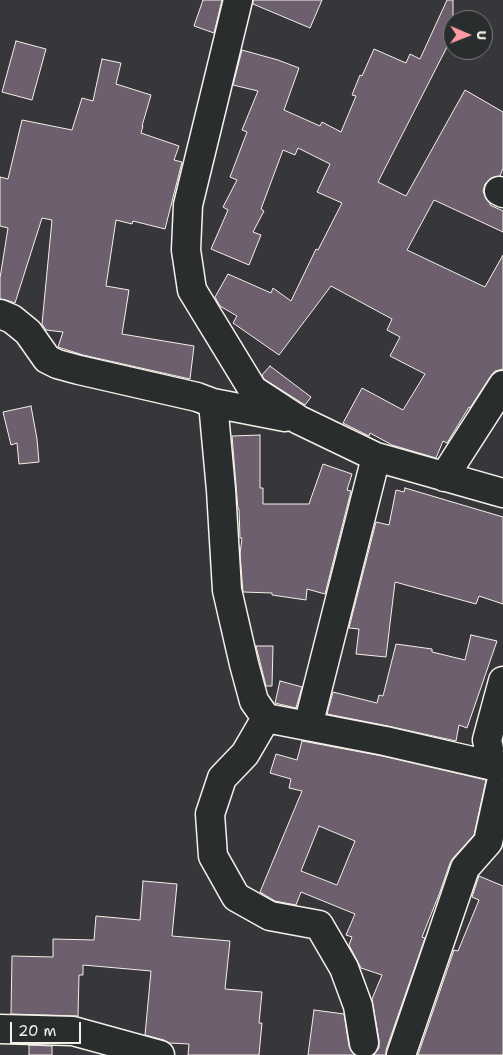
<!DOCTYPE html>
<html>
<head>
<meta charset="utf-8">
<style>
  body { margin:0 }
  #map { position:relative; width:503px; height:1055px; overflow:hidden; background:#37373b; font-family:"Shantell Sans",sans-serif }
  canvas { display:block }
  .north { position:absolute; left:443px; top:10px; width:50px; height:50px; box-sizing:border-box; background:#2a2d2e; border:1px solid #7b7b78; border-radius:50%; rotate:91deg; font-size:14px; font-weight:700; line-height:20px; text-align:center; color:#f4f1e8 }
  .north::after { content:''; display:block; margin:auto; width:18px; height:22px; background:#ff9aa2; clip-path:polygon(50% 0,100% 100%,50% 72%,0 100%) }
  .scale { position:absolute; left:10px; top:1022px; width:71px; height:22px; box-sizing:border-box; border:2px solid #f4f1e8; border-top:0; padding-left:6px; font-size:15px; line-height:18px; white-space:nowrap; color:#f4f1e8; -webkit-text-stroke:4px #2a2d2e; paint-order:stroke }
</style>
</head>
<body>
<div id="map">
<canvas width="503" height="1055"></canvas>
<div class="north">U</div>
<div class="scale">20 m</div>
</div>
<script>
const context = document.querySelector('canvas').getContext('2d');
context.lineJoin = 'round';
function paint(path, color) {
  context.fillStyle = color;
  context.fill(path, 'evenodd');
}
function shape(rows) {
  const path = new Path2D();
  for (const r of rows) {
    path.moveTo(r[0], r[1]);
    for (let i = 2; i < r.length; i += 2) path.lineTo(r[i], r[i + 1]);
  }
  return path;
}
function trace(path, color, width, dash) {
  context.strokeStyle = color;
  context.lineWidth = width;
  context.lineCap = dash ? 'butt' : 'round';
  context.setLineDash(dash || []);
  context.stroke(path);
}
const building = shape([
  [203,0,222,0,214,33,194,26,203,0],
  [253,0,322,0,310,28,253,4,253,0],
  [447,0,453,0,453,48,448,45,378,182,406,196,465,90,503,112,503,168,500,176,491,178,485,184,483,191,486,199,490,203,490,205,503,211,503,232,434,200,407,250,485,287,503,255,503,369,495,371,490,377,470,408,469,407,447,443,443,441,436,458,392,445,370,433,369,436,343,423,362,388,403,410,425,374,390,356,400,337,387,330,392,319,331,286,279,355,233,323,237,316,220,306,215,297,228,274,271,293,273,288,291,301,316,249,318,250,342,203,317,192,330,164,298,148,295,155,283,150,261,209,264,211,253,232,261,235,249,265,211,249,228,210,223,207,237,180,230,177,247,132,242,130,258,91,233,85,242,50,278,60,299,68,284,110,320,126,322,122,341,132,356,96,352,95,360,75,362,76,374,49,406,63,410,54,420,59,447,0],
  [16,41,46,49,32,100,2,92,16,41],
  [102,59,121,63,116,84,151,95,142,126,143,126,141,133,179,146,174,160,182,162,165,229,133,221,132,224,116,220,106,286,129,290,122,334,194,346,190,379,83,355,58,347,63,332,46,330,42,324,52,220,42,218,15,303,6,300,0,299,0,278,8,228,0,226,0,177,8,179,22,120,72,130,82,98,93,101,102,59],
  [270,366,311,397,305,405,264,379,262,375,270,366],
  [31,406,37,439,39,462,19,464,17,443,11,445,3,412,31,406],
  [260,435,260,488,263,488,263,504,309,504,323,464,352,474,347,490,351,491,325,594,307,589,306,600,272,595,272,593,243,592,240,554,242,538,240,538,239,509,238,509,232,436,260,435],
  [405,488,503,517,503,604,479,596,476,604,395,582,386,657,356,654,359,629,349,628,376,522,389,525,396,490,404,492,405,488],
  [471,635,497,641,467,728,459,725,456,741,388,726,327,714,333,692,377,703,379,695,383,696,396,644,432,649,432,652,465,660,471,635],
  [256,646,273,646,272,686,266,686,256,646],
  [280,681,302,687,296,708,275,703,280,681],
  [302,741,382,756,486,780,474,835,453,858,450,863,440,892,422,937,425,938,386,1050,386,1055,374,1055,379,1048,379,1040,372,999,382,975,361,968,349,945,352,937,346,935,355,914,301,892,296,905,275,901,260,892,302,791,289,788,291,779,270,773,276,754,297,760,302,741],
  [319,826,355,841,337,885,301,871,319,826],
  [479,876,503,886,503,1055,418,1055,454,950,458,951,479,900,472,897,479,876],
  [143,881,177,884,172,936,230,941,225,989,262,992,259,1023,262,1023,259,1055,188,1055,189,1044,169,1043,164,1040,145,1035,151,971,83,965,83,975,79,975,78,1016,11,1014,12,956,53,957,53,939,94,940,96,916,140,920,143,881],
  [314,1010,344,1014,349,1046,352,1052,355,1055,308,1055,314,1010],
  [29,1045,52,1046,52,1055,29,1055,29,1045]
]);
const minor = shape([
  [238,0,188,205,186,250,192,290,253,390,299,420,376,457,503,493],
  [499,191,503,193],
  [0,314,12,319,28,332,47,359,57,364,79,370,197,397,213,403,285,417],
  [213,403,221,490,227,590,244,664,254,701,266,718,385,741,498,767,503,774,488,842,465,868,401,1055],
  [444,477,503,385],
  [266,718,245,754,222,778,210,814,213,856,236,897,270,916,319,925,344,968,358,1006,364,1043],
  [308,726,376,457],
  [498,767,490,754,487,740,503,681],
  [0,1029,73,1031,160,1055]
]);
paint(building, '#6d5f6d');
trace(building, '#f4f1e8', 1);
trace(minor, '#f4f1e8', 31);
trace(minor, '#2a2d2e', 28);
</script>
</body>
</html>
